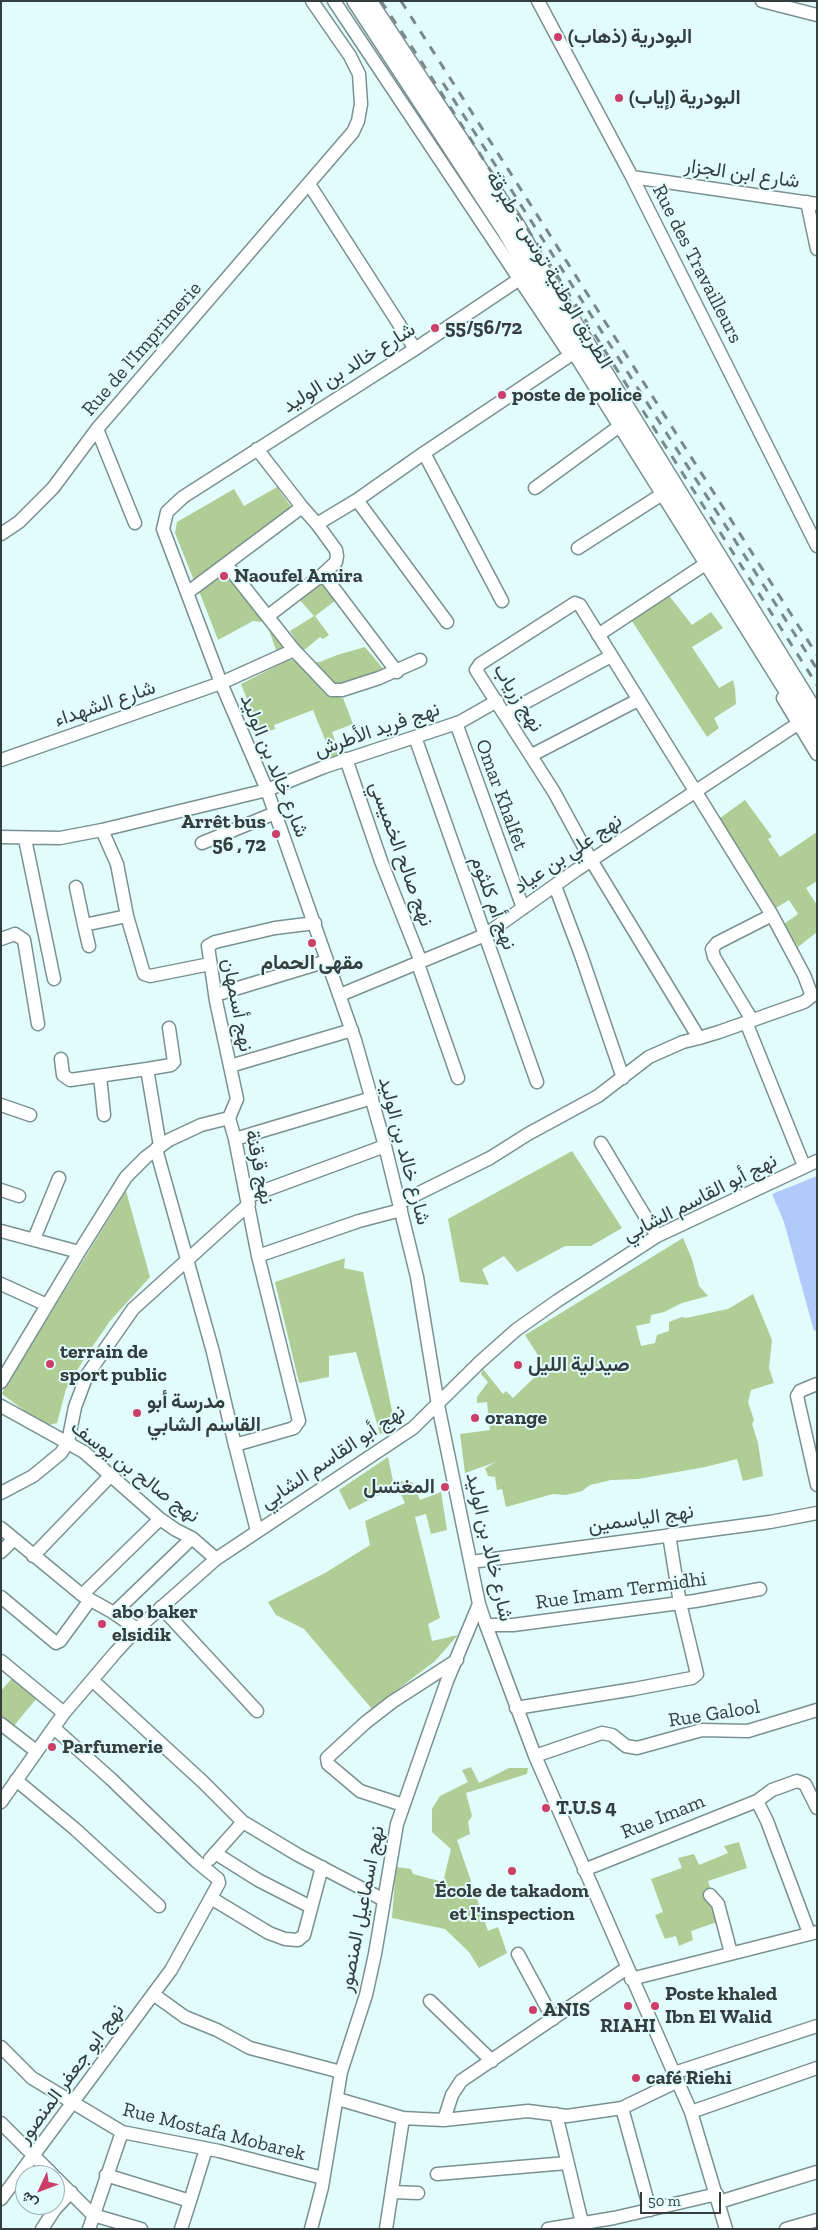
<!DOCTYPE html>
<html>
<head>
<meta charset="utf-8">
<style>
  body { margin:0 }
  #map { position:relative; width:818px; height:2230px; overflow:hidden; background:#e2fbfb; font-family:"Zilla Slab",Vazirmatn,serif }
  canvas { display:block }
  .frame { position:absolute; inset:0; border:2px solid #343e3e; pointer-events:none }
  .north { position:absolute; left:15px; top:2165px; width:50px; height:50px; box-sizing:border-box; background:#e2fbfb; border:1px solid #9cafaf; border-radius:50%; rotate:227deg; font-size:14px; font-weight:700; line-height:20px; text-align:center; color:#343e3e }
  .north::after { content:''; display:block; margin:auto; width:18px; height:22px; background:#cd3f68; clip-path:polygon(50% 0,100% 100%,50% 72%,0 100%) }
  .scale { position:absolute; left:640px; top:2192px; width:81px; height:22px; box-sizing:border-box; border:2px solid #343e3e; border-top:0; padding-left:6px; font-size:15px; line-height:18px; white-space:nowrap; color:#343e3e; -webkit-text-stroke:4px #e2fbfb; paint-order:stroke }
</style>
</head>
<body>
<div id="map">
<canvas width="818" height="2230"></canvas>
<div class="frame"></div>
<div class="north">ش</div>
<div class="scale">50 m</div>
</div>
<script>
const context = document.querySelector('canvas').getContext('2d');
context.lineJoin = 'round';
function paint(path, color) {
  context.fillStyle = color;
  context.fill(path, 'evenodd');
}
function shape(rows) {
  const path = new Path2D();
  for (const r of rows) {
    path.moveTo(r[0], r[1]);
    for (let i = 2; i < r.length; i += 2) path.lineTo(r[i], r[i + 1]);
  }
  return path;
}
function trace(path, color, width, dash) {
  context.strokeStyle = color;
  context.lineWidth = width;
  context.lineCap = dash ? 'butt' : 'round';
  context.setLineDash(dash || []);
  context.stroke(path);
}
function write(font, color, halo, rows, align = 'center') {
  context.font = font + ' "Zilla Slab",Vazirmatn,serif';
  context.lineWidth = 4;
  context.setLineDash([]);
  context.textBaseline = 'middle';
  context.strokeStyle = halo;
  context.fillStyle = color;
  for (const [text, x, y, turn = 0] of rows) {
    context.save();
    context.translate(x, y);
    context.rotate((+turn || 0) * Math.PI / 180);
    context.textAlign = isNaN(turn) ? turn : align;
    if (halo) context.strokeText(text, 0, 0);
    context.fillText(text, 0, 0);
    context.restore();
  }
}
const green = shape([
  [277,487,294,511,195,583,175,533,177,522,234,489,244,506],
  [227,570,286,647,277,653,268,627,263,622,253,621,218,640,199,591],
  [319,583,326,585,336,600,315,616,329,635,323,639,320,637,303,651,290,631,314,616,298,598],
  [667,593,692,625,711,612,723,628,692,647,719,688,733,680,735,688,736,704,714,718,719,728,707,737,632,621],
  [365,647,385,671,334,687,315,662,320,662,337,655],
  [290,659,298,662,326,695,343,698,353,724,332,732,340,755,332,757,313,710,274,725,275,729,261,734,241,684],
  [745,800,772,837,768,839,780,857,817,832,817,881,806,888,817,905,817,932,798,947,784,924,798,914,789,900,774,909,720,818],
  [572,1151,622,1228,591,1246,565,1246,517,1272,504,1256,482,1269,489,1285,460,1282,448,1219],
  [126,1191,150,1277,110,1321,84,1359,66,1389,57,1423,45,1426,2,1394,4,1389],
  [683,1238,692,1259,699,1286,708,1296,682,1303,664,1312,651,1315,650,1323,636,1326,641,1346,655,1343,657,1335,669,1331,669,1322,682,1317,686,1318,728,1309,753,1294,772,1340,769,1368,774,1383,751,1390,748,1402,754,1420,752,1424,758,1443,763,1476,743,1481,737,1459,705,1467,638,1479,611,1480,590,1485,582,1491,566,1495,553,1494,506,1507,502,1489,497,1490,495,1477,488,1476,485,1468,496,1462,465,1473,460,1434,490,1430,487,1402,477,1403,477,1397,488,1382,481,1374,483,1369,503,1394,506,1391,513,1398,535,1377,541,1360,525,1335],
  [345,1258,344,1268,363,1272,396,1430,380,1434,356,1352,329,1356,329,1377,299,1383,275,1282],
  [388,1457,393,1481,412,1482,420,1500,441,1492,447,1530,431,1534,426,1514,415,1517,440,1618,428,1624,432,1641,458,1635,435,1661,372,1709,304,1629,276,1615,268,1602,325,1573,370,1545,365,1521,405,1503,397,1486,349,1510,339,1490],
  [13,1677,37,1698,12,1728,1,1718,1,1691],
  [471,1767,479,1783,509,1768,528,1768,527,1774,466,1793,472,1816,468,1822,470,1834,457,1840,488,1931,498,1927,507,1953,479,1968,469,1952,445,1929,392,1918,396,1867,411,1869,413,1874,443,1882,451,1849,432,1832,432,1809,440,1796,468,1782,462,1770],
  [739,1842,747,1868,708,1881,720,1921,691,1931,693,1940,679,1946,676,1936,665,1939,655,1915,663,1912,651,1879,682,1868,678,1858,694,1854,699,1865,728,1853,724,1846]
]);
const water = shape([
  [817,1176,817,1330,814,1331,784,1222,772,1194]
]);
const minor = shape([
  [334,1,568,352],
  [538,1,632,177,817,546],
  [762,1,817,15],
  [632,177,817,204],
  [309,184,415,349],
  [807,202,817,249],
  [536,268,415,349,183,497,167,512,163,529,221,683,267,790,355,1040,385,1146,417,1277,438,1405,479,1604,486,1625,535,1756,691,2112,726,2229],
  [97,429,135,523],
  [257,449,302,507,317,524,336,550,337,556,336,562,323,574],
  [535,488,621,425],
  [357,500,447,622],
  [317,524,357,500,424,453],
  [1,534,19,522,53,488,97,429,353,132,358,121,361,104,359,74,350,56,312,1],
  [578,548,664,493],
  [226,564,294,650,332,690,342,690,379,678,420,660],
  [187,593,302,507],
  [502,601,424,453,575,352],
  [268,616,323,574,397,672],
  [598,635,707,563],
  [783,698,817,754],
  [506,713,611,656],
  [456,723,523,908],
  [415,737,537,1082],
  [532,755,638,700],
  [346,759,381,861,421,962],
  [1,760,221,683,294,650],
  [102,830,267,790,324,767,460,722,497,701],
  [1,837,60,838,102,830,117,864,127,916,144,974,150,976,210,964],
  [25,839,54,979],
  [202,843,275,813],
  [555,886,581,955,623,1078],
  [76,887,84,925],
  [1,939,15,934,24,940,38,1024],
  [89,946,84,925,127,916],
  [418,964,458,1078],
  [215,995,327,961],
  [340,995,485,935,575,871,805,719],
  [752,1020,714,957,712,949,717,943,772,915],
  [746,1022,804,1166],
  [61,1059,63,1075,70,1080,147,1069],
  [230,1066,352,1030],
  [100,1076,104,1115],
  [1,1105,30,1115],
  [229,1118,237,1099,216,1001,208,946,215,942,275,928,315,923],
  [235,1139,372,1098],
  [601,1143,657,1236],
  [160,1146,147,1069,171,1065,174,1062,169,1028],
  [156,1149,213,1352,235,1445],
  [1,1190,19,1196],
  [247,1197,385,1146],
  [399,1203,490,1158,528,1134,598,1096,649,1057,683,1042,699,1038,719,1032,804,1002,812,996,804,975,772,915,580,605,575,603,480,664,476,670,554,792,591,860,699,1038],
  [1,1231,79,1252],
  [34,1239,59,1178],
  [258,1256,359,1221,401,1210],
  [1,1284,47,1305],
  [1,1382,79,1252,126,1177,146,1157,169,1140,201,1125,229,1118,235,1139,258,1256,299,1421,294,1428,235,1445,257,1531],
  [817,1384,800,1391,797,1396,817,1485],
  [1,1406,84,1452,160,1519,176,1530,192,1538,216,1559],
  [1,1493,33,1476,61,1453,68,1442,75,1407,87,1375,133,1309,249,1204],
  [1,1528,82,1595,114,1613,137,1629],
  [1,1552,14,1539],
  [33,1556,111,1475],
  [471,1562,770,1522,817,1513],
  [82,1595,160,1519],
  [1,1597,56,1643,60,1641,90,1600],
  [161,1607,257,1711],
  [114,1613,192,1538],
  [486,1625,513,1625,695,1601,760,1589],
  [1,1661,64,1713],
  [92,1680,203,1782,243,1822,298,1855,384,1900],
  [516,1708,634,1689,692,1678,697,1674,680,1603,669,1535],
  [1,1724,36,1751],
  [535,1756,602,1733,612,1735,626,1746,637,1748,702,1730,748,1731,817,1710],
  [16,1780,75,1829,159,1906],
  [757,1801,767,1821,809,1933],
  [1,1802,64,1713,115,1653,137,1629,216,1559,413,1428,480,1362,516,1330,557,1301,657,1236,817,1161],
  [403,1805,360,1791,328,1764,327,1758,365,1723,392,1702,457,1660],
  [215,1853,258,1880,311,1907],
  [210,1859,243,1822],
  [584,1870,757,1801,772,1790,797,1781,805,1784,817,1808],
  [710,1895,718,1904,731,1953],
  [211,1898,269,1933,285,1939,298,1940,304,1935,322,1867],
  [518,1954,553,2019],
  [631,1979,817,1932],
  [153,1994,185,2017,217,2030,250,2048,341,2072],
  [430,2001,492,2061],
  [1,2047,32,2078,122,2132,219,2151,323,2178],
  [674,2073,817,2026],
  [338,2099,403,2118,422,2119,444,2120,528,2111,567,2116,622,2108,678,2081],
  [622,2108,650,2210],
  [691,2112,817,2068],
  [556,2114,582,2223],
  [444,2120,452,2095,461,2081,627,1968],
  [1,2123,53,2175],
  [437,2174,567,2163],
  [106,2175,190,2201,206,2149],
  [55,2177,93,2215,141,2229],
  [392,2192,418,2193],
  [1,2199,171,1970,219,1883,218,1879,196,1861,111,1779,54,1728],
  [719,2202,817,2172],
  [42,2229,55,2209,71,2192],
  [89,2229,122,2132],
  [181,2229,190,2201],
  [311,2229,322,2187,341,2072,366,1995,375,1954,397,1824,447,1681,479,1604],
  [386,2229,403,2118],
  [548,2229,614,2218,717,2194],
  [786,2229,817,2220]
]);
const major = shape([
  [355,1,505,231,575,352,817,739],
  [369,1,518,227,539,266,817,715]
]);
const rail = shape([
  [381,1,421,61,817,685],
  [401,1,817,655],
  [443,83,817,669]
]);
const markers = [
  [558,37,5,"#cd3f68"],
  [619,98,5,"#cd3f68"],
  [435,328,5,"#cd3f68"],
  [502,395,5,"#cd3f68"],
  [224,576,5,"#cd3f68"],
  [276,834,5,"#cd3f68"],
  [312,943,5,"#cd3f68"],
  [50,1364,5,"#cd3f68"],
  [518,1365,5,"#cd3f68"],
  [137,1413,5,"#cd3f68"],
  [475,1418,5,"#cd3f68"],
  [445,1487,5,"#cd3f68"],
  [102,1624,5,"#cd3f68"],
  [52,1747,5,"#cd3f68"],
  [546,1808,5,"#cd3f68"],
  [512,1871,5,"#cd3f68"],
  [628,2006,5,"#cd3f68"],
  [655,2006,5,"#cd3f68"],
  [533,2010,5,"#cd3f68"],
  [636,2078,5,"#cd3f68"]
];
const poiNames = [
  ["البودرية (ذهاب)",568,37],
  ["البودرية (إياب)",629,98],
  ["55/56/72",445,328],
  ["poste de police",512,395],
  ["Naoufel Amira",234,576],
  ["Arrêt bus",266,822,"right"],
  ["56 , 72",266,845,"right"],
  ["مقهى الحمام",312,963,"center"],
  ["terrain de",60,1352],
  ["sport public",60,1375],
  ["صيدلية الليل",528,1365],
  ["مدرسة أبو",147,1402],
  ["القاسم الشابي",147,1425],
  ["orange",485,1418],
  ["المغتسل",435,1487,"right"],
  ["abo baker",112,1612],
  ["elsidik",112,1635],
  ["Parfumerie",62,1747],
  ["T.U.S 4",556,1808],
  ["École de takadom",512,1891,"center"],
  ["et l'inspection",512,1914,"center"],
  ["Poste khaled",665,1994],
  ["Ibn El Walid",665,2017],
  ["ANIS",543,2010],
  ["RIAHI",628,2026,"center"],
  ["café Riehi",646,2078]
];
const streetNames = [
  ["شارع ابن الجزار",742,174,8],
  ["Rue des Travailleurs",697,264,63],
  ["الطريق الوطنية تونس - طبرقة",549,270,59],
  ["Rue de l'Imprimerie",142,349,-49],
  ["شارع خالد بن الوليد",349,368,-32],
  ["نهج زرياب",518,698,58],
  ["شارع الشهداء",105,704,-19],
  ["نهج فريد الأطرش",377,730,-19],
  ["شارع خالد بن الوليد",274,766,68],
  ["Omar Khalfet",501,795,70],
  ["نهج صالح الخميسي",401,854,70],
  ["نهج علي بن عياد",568,854,-34],
  ["نهج أم كلثوم",493,903,70],
  ["نهج أسمهان",237,1005,79],
  ["شارع خالد بن الوليد",404,1151,75],
  ["نهج قرقنة",259,1167,78],
  ["نهج أبو القاسم الشابي",700,1198,-27],
  ["نهج أبو القاسم الشابي",333,1457,-34],
  ["نهج صالح بن يوسف",135,1472,37],
  ["نهج الياسمين",641,1519,-8],
  ["شارع خالد بن الوليد",489,1547,77],
  ["Rue Imam Termidhi",621,1591,-8],
  ["Rue Galool",714,1714,-9],
  ["Rue Imam",663,1817,-22],
  ["نهج اسماعيل المنصور",362,1909,-79],
  ["نهج ابو جعفر المنصور",71,2074,-54],
  ["Rue Mostafa Mobarek",214,2132,14]
];
paint(green, '#afcd94');
paint(water, '#b2c9fc');
trace(minor, '#7a9191', 15);
trace(major, '#7a9191', 18);
trace(minor, '#fff', 12);
trace(major, '#fff', 15);
trace(rail, '#798989', 3, [9, 9]);
for (const [x, y, r, color] of markers) {
  const dot = new Path2D();
  dot.arc(x, y, r, 0, 2 * Math.PI);
  context.fillStyle = color;
  context.fill(dot);
  trace(dot, '#e2fbfb', 2);
}
write('bold 20px', '#343e3e', '#e2fbfb', poiNames, 'left');
write('20px', '#343e3e', '#e2fbfb', streetNames);
</script>
</body>
</html>
